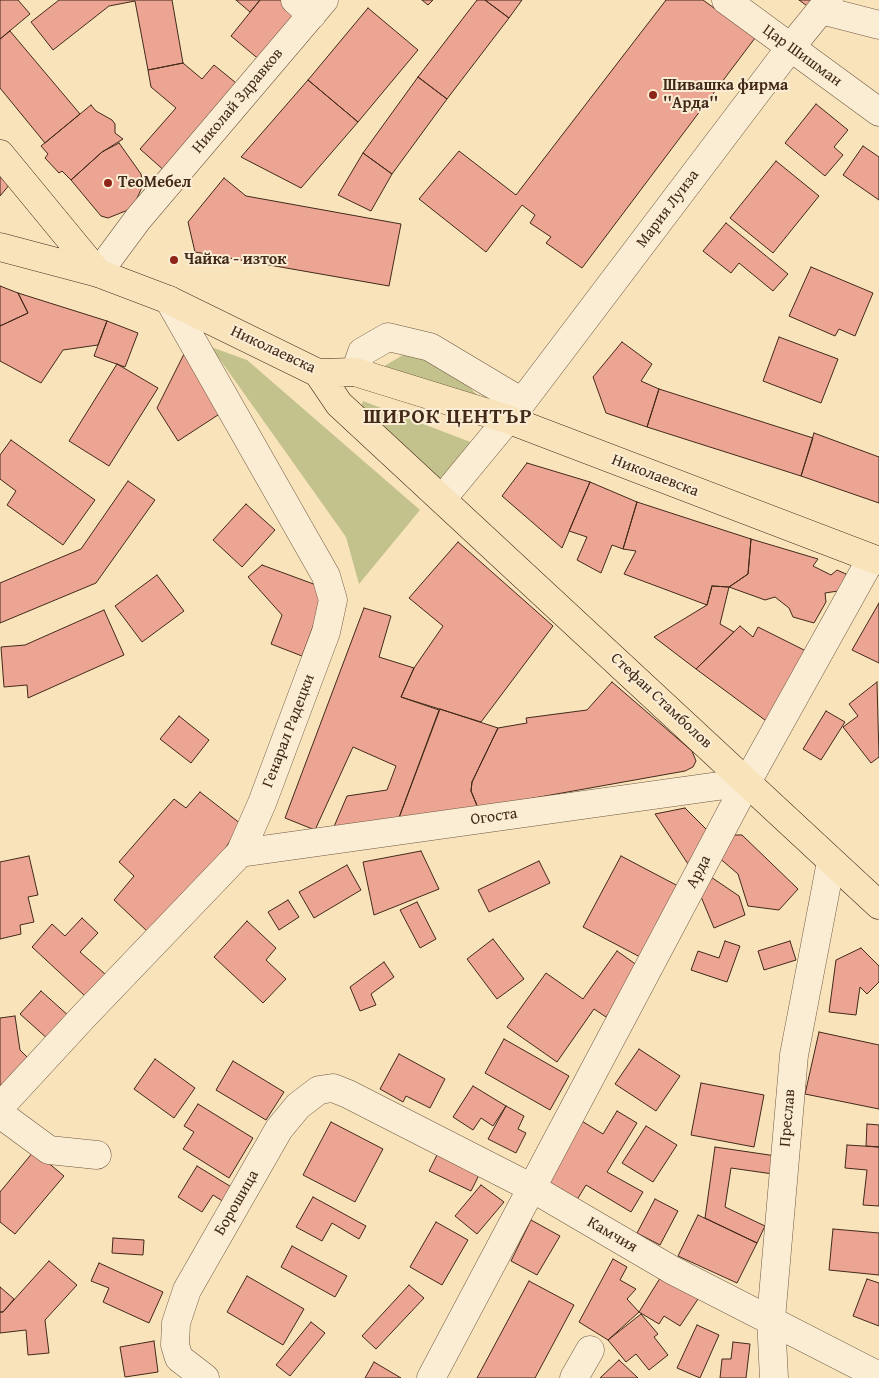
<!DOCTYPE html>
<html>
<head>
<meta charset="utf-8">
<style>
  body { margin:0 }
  canvas { display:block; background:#f8e3bb }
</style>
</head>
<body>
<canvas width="879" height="1378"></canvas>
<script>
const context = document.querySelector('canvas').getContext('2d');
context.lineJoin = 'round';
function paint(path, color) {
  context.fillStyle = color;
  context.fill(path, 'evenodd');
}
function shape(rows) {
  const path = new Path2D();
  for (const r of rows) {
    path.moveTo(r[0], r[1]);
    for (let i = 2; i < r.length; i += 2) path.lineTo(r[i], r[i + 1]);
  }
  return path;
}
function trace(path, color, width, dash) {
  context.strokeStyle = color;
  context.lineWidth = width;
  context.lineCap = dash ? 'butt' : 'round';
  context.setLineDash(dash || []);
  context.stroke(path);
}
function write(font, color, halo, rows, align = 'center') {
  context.font = font + ' "Gentium Book Plus",serif';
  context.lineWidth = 4;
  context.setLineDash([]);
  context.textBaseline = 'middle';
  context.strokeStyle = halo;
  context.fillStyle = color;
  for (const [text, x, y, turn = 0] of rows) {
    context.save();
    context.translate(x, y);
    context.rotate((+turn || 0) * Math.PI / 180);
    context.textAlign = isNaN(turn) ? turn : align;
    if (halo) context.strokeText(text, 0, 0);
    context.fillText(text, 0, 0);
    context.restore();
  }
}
const green = shape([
  [211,347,247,360,420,510,359,584,346,537],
  [403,355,424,359,466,384,497,414,381,368],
  [363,401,473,443,437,487,359,412]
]);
const building = shape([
  [0,0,18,0,30,14,0,39,0,0],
  [59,0,172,0,183,63,148,70,135,1,109,6,53,50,31,22,59,0],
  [236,0,260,0,250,12,236,0],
  [260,0,290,0,303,11,261,61,231,36,260,0],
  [422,0,433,0,428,5,422,0],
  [477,0,485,0,509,18,447,99,418,77,477,0],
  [485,0,522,0,509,18,485,0],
  [666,0,703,0,755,38,582,268,546,243,551,237,530,223,535,215,522,205,486,252,419,199,459,151,516,195,666,0],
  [799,0,822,0,814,11,799,0],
  [368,8,418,50,358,122,308,80,368,8],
  [10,31,80,114,45,143,0,88,0,39,10,31],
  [183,63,202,79,214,65,241,87,167,173,140,149,176,108,151,87,148,70,183,63],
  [418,77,447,99,392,174,363,153,418,77],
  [308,80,358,122,301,188,241,157,308,80],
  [816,104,848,130,834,147,843,155,825,176,785,143,816,104],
  [91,105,96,111,112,120,115,124,115,133,123,139,102,152,71,180,62,171,59,173,45,158,48,154,41,146,91,105],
  [119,143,141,174,143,185,134,205,128,210,108,218,101,216,71,180,102,152,119,143],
  [863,146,879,157,879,200,843,175,863,146],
  [363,153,392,174,371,211,338,195,363,153],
  [776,161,819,196,773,253,730,218,776,161],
  [0,172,11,183,0,196,0,172],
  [224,178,246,196,401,224,389,286,195,252,188,222,224,178],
  [726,223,788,274,773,291,739,263,731,273,703,251,726,223],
  [811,267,873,293,855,336,839,329,835,336,789,316,811,267],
  [0,286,18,293,28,313,0,326,0,286],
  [18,293,107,321,98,345,63,350,41,383,0,361,0,326,28,313,18,293],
  [107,321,138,333,125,367,94,356,107,321],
  [779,337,838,359,821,403,763,381,779,337],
  [622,342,652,364,641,381,659,389,647,427,606,413,593,377,622,342],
  [184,354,221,413,178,441,157,408,184,354],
  [117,364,158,388,109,466,69,441,117,364],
  [659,389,813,438,801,476,647,427,659,389],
  [814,433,879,457,879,503,801,476,814,433],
  [11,440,95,500,63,545,7,505,16,491,0,479,0,455,11,440],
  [527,463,590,482,562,548,502,496,527,463],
  [128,481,155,500,96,583,0,623,0,583,81,549,128,481],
  [590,482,637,502,623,549,612,545,601,573,577,560,587,537,569,531,590,482],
  [637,502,751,539,748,574,729,587,712,586,707,605,624,574,636,551,623,549,637,502],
  [246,504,275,530,242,567,213,540,246,504],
  [751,539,818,559,813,566,831,575,837,570,846,574,848,580,838,591,825,593,826,602,814,623,793,617,789,608,775,597,765,600,729,587,748,574,751,539],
  [458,542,553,626,481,722,401,697,414,668,443,626,409,598,458,542],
  [262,565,327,589,302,656,271,644,282,615,248,577,262,565],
  [157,575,184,611,142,642,115,606,157,575],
  [712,586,729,587,720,624,734,632,696,669,654,637,707,605,712,586],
  [879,603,879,663,852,650,879,603],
  [364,608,391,616,379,657,414,668,401,697,439,710,397,823,330,836,347,796,387,790,396,766,353,747,315,830,285,818,364,608],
  [104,610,124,655,28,698,27,685,4,687,1,647,25,645,104,610],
  [740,626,753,637,758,627,810,653,773,726,696,669,740,626],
  [612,682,692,751,696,761,693,767,685,771,478,808,471,791,472,782,498,728,527,723,526,718,587,710,612,682],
  [877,682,879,757,871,763,843,727,858,716,849,704,877,682],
  [440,709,498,728,472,782,471,791,478,808,397,823,440,709],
  [826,711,845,722,821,760,803,749,826,711],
  [179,716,209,740,191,763,160,739,179,716],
  [200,792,241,824,207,877,148,932,114,900,134,876,119,862,174,799,186,808,200,792],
  [685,808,712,835,692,870,655,814,685,808],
  [729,835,742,835,798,889,779,910,748,906,738,874,717,856,729,835],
  [421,851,439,889,374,915,363,862,421,851],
  [29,856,38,895,28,897,34,922,20,925,21,934,0,939,0,862,29,856],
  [621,856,680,887,642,958,583,927,621,856],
  [539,861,550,883,489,912,478,890,539,861],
  [347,865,361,890,314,918,299,892,347,865],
  [705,873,739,896,745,915,714,928,697,887,705,873],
  [288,900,299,917,279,930,268,912,288,900],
  [417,902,436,939,420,948,400,910,417,902],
  [82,918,98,933,80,952,105,974,85,996,32,947,52,924,65,936,82,918],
  [247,921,276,948,266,960,286,979,263,1003,214,957,247,921],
  [493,939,524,979,497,999,467,959,493,939],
  [725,941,740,946,727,982,691,970,698,951,719,958,725,941],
  [790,941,796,960,764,970,758,951,790,941],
  [861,948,879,966,879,982,867,994,860,987,856,1015,829,1012,836,960,861,948],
  [617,951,641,968,606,1017,594,1009,557,1062,507,1027,546,973,583,999,617,951],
  [384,962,394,977,371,994,376,1005,360,1011,350,987,384,962],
  [41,991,70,1017,49,1040,20,1014,41,991],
  [15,1016,20,1050,29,1059,0,1093,0,1018,15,1016],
  [819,1032,879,1045,879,1109,805,1094,819,1032],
  [504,1039,569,1076,550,1110,485,1073,504,1039],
  [639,1049,680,1076,656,1111,615,1084,639,1049],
  [399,1054,445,1079,430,1108,406,1096,403,1102,380,1089,399,1054],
  [155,1059,195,1088,174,1118,134,1089,155,1059],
  [233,1061,284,1092,266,1120,216,1090,233,1061],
  [701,1083,764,1095,754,1147,691,1135,701,1083],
  [473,1086,506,1106,493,1126,481,1118,473,1130,453,1117,473,1086],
  [198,1104,253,1138,229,1178,183,1149,194,1132,184,1126,198,1104],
  [506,1106,524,1116,518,1129,526,1133,516,1153,488,1139,506,1106],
  [617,1111,637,1123,607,1172,643,1192,631,1212,586,1185,575,1203,542,1184,580,1120,603,1134,617,1111],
  [331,1122,383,1149,355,1202,303,1175,331,1122],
  [867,1124,879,1125,879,1147,866,1146,867,1124],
  [646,1126,677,1145,653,1182,622,1163,646,1126],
  [847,1145,879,1147,879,1206,863,1205,867,1170,845,1168,847,1145],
  [715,1147,776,1156,773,1174,731,1168,725,1207,765,1226,757,1243,705,1218,715,1147],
  [440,1149,482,1169,471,1191,429,1171,440,1149],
  [34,1151,64,1176,15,1234,0,1222,0,1192,34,1151],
  [197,1166,233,1188,224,1202,213,1195,202,1212,178,1197,197,1166],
  [481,1185,504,1202,477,1234,455,1216,481,1185],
  [313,1197,366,1226,359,1239,332,1223,322,1241,296,1227,313,1197],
  [655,1199,678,1211,660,1245,637,1233,655,1199],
  [698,1215,757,1243,737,1283,678,1256,698,1215],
  [531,1220,560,1236,537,1275,511,1261,531,1220],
  [436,1222,468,1240,442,1285,410,1267,436,1222],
  [833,1229,879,1233,879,1275,829,1270,833,1229],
  [113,1238,144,1240,143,1255,112,1253,113,1238],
  [292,1246,347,1276,335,1297,281,1267,292,1246],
  [613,1259,627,1267,620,1280,636,1289,627,1299,639,1312,608,1340,579,1322,613,1259],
  [49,1261,77,1285,45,1320,49,1353,28,1355,26,1330,0,1333,0,1312,3,1312,49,1261],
  [99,1263,163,1292,149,1323,103,1302,109,1288,91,1281,99,1263],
  [662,1275,698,1299,680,1326,664,1316,659,1324,639,1312,662,1275],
  [247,1276,304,1309,283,1345,227,1312,247,1276],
  [867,1279,879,1283,879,1326,853,1316,867,1279],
  [529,1281,574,1305,535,1378,477,1378,529,1281],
  [409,1285,424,1298,376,1349,362,1336,409,1285],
  [0,1287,14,1299,3,1312,0,1312,0,1287],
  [641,1314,658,1334,654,1337,668,1355,649,1370,636,1354,626,1362,608,1340,641,1314],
  [311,1322,325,1333,290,1376,276,1365,311,1322],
  [697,1325,719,1335,700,1378,677,1368,697,1325],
  [154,1341,158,1372,125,1377,120,1347,154,1341],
  [733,1342,750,1344,746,1378,720,1378,722,1359,731,1359,733,1342],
  [619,1360,638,1378,600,1378,619,1360],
  [374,1362,401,1378,365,1378,374,1362]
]);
const minor = shape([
  [295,0,312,15],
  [726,0,879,112],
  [821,10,879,25],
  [98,273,138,219,324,0],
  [355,372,362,352,388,337,430,347,522,402],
  [442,499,522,402,790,48,829,0],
  [240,853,747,782],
  [0,1107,84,1016,240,853,262,803,326,632,333,600,326,576,169,300],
  [0,1114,49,1150,97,1155],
  [205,1378,179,1358,175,1345,176,1323,187,1290,279,1129,298,1106,319,1090,333,1088,348,1094,532,1188,672,1270,877,1375],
  [431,1378,747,782,871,559],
  [574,1378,590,1350],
  [774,1378,771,1319,794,1055,831,862]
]);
const major = shape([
  [0,154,98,273,169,300,318,373,355,372,507,419,879,561],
  [0,247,98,273],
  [318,373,339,404,879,905]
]);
const markers = [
  [653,95,5,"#8f2418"],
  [108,183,5,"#8f2418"],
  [174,260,5,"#8f2418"]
];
const streetNames = [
  ["Цар Шишман",802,56,36],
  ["Николай Здравков",238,101,-50],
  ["Мария Луиза",668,209,-53],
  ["Николаевска",273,350,25],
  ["Николаевска",655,476,21],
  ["Стефан Стамболов",661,701,43],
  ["Генарал Радецки",289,731,-69],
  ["Огоста",494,817,-8],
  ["Арда",699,872,-62],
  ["Преслав",788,1118,-85],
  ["Борошица",237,1203,-60],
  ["Камчия",612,1235,30]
];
const poiNames = [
  ["Шивашка фирма",663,86],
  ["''Арда''",663,104],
  ["ТеоМебел",118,183],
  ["Чайка - изток",184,260]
];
const districtNames = [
  ["ШИРОК ЦЕНТЪР",448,418]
];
paint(green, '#c3c28c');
paint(building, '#eca592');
trace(building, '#43291a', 1);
trace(minor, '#705842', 29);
trace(major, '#43291a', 29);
trace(minor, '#faedd3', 28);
trace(major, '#f8e3bb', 28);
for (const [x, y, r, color] of markers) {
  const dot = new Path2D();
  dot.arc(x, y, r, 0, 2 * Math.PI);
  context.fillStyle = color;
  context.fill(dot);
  trace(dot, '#faedd3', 2);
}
write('16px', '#43291a', '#faedd3', streetNames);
write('bold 16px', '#43291a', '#faedd3', poiNames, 'left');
context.letterSpacing = '1px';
write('bold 21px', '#43291a', '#faedd3', districtNames);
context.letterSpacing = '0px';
</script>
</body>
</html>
